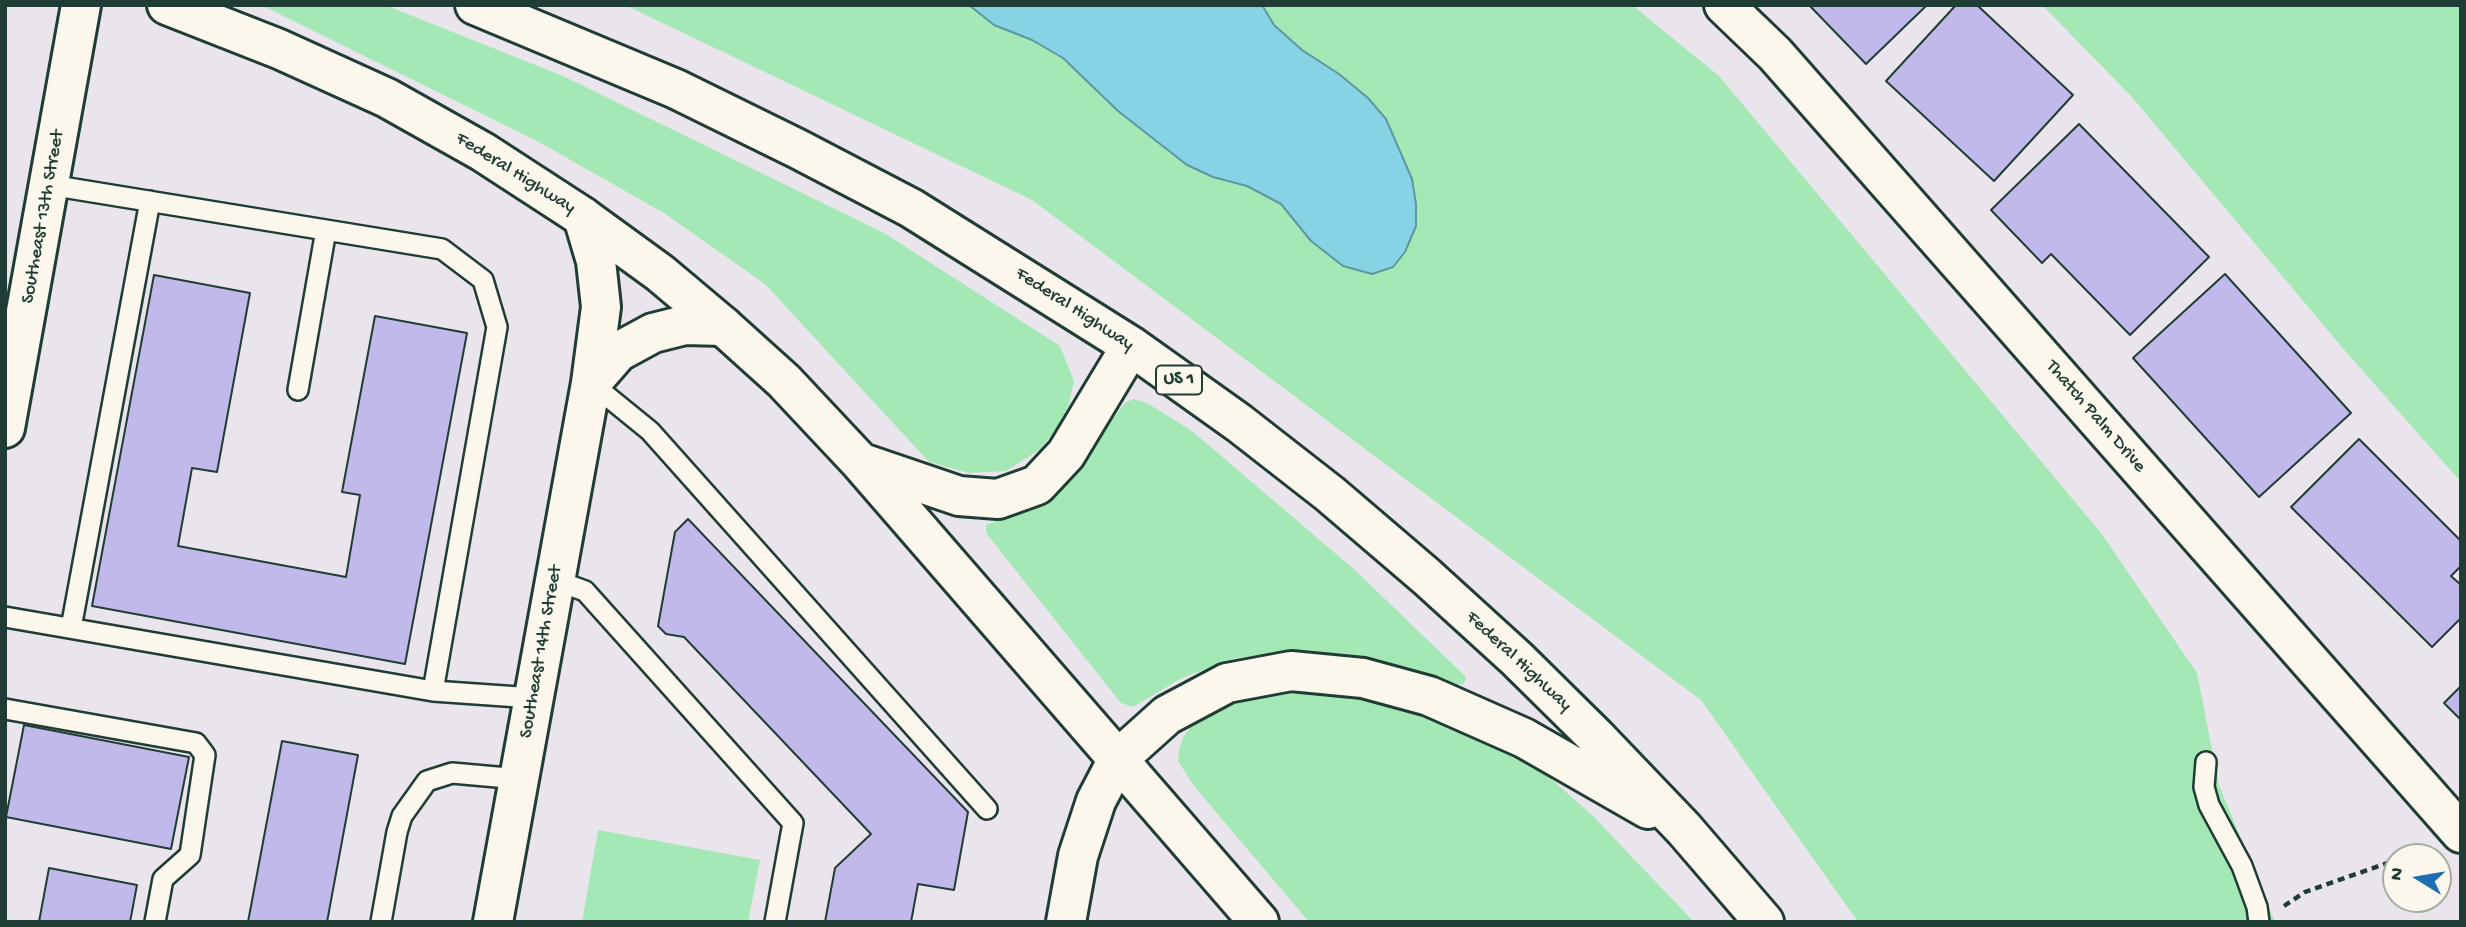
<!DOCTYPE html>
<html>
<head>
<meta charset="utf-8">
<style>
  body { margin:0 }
  #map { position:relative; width:2466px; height:927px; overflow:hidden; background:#eae4ec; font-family:"Gochi Hand",sans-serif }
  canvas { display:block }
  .frame { position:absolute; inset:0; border:7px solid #1f3d34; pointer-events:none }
  .north { position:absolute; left:2382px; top:843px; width:70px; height:70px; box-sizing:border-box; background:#fbf7ec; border:2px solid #a3ada2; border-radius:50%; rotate:281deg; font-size:19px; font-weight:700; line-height:28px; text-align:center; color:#1f3d34 }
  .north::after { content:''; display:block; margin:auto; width:24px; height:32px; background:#1f6fb2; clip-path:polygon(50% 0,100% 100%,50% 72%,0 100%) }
</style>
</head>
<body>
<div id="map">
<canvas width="2466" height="927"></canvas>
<div class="frame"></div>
<div class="north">N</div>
</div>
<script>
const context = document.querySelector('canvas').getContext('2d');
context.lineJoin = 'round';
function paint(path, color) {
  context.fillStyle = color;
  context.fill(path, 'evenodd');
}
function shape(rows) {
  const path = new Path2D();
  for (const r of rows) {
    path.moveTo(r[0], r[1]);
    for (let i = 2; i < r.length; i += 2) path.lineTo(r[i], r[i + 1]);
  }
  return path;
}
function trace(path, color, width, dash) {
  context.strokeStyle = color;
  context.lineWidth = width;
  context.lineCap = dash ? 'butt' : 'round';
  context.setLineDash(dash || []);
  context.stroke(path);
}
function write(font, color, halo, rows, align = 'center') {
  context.font = font + ' "Gochi Hand",sans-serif';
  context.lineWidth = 5;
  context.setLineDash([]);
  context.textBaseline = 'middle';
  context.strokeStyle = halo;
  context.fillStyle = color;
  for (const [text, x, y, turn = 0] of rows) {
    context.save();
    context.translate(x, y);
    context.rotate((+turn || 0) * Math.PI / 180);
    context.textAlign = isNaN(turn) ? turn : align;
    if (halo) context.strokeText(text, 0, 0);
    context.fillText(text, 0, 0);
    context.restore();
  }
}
const green = shape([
  [261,5,385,5,563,76,884,233,1060,346,1074,381,1069,404,1057,429,1039,450,1006,471,969,473,929,462,765,284,664,213,537,141],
  [625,5,1632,5,1719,76,2101,533,2197,673,2219,785,2275,922,1858,922,1701,700,1032,200],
  [2042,5,2461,5,2461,482,2346,352,2131,96],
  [1133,399,1147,403,1192,431,1356,571,1466,677,1464,684,1455,685,1352,656,1279,653,1235,658,1182,678,1133,707,1121,703,986,533,986,525,1008,517,1037,501,1068,477,1125,403],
  [1313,690,1383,696,1437,715,1541,770,1592,815,1694,922,1309,922,1194,786,1178,761,1179,749,1184,736,1195,721,1234,700],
  [598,830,760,860,748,922,582,922]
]);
const water = shape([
  [969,5,1262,5,1274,25,1302,50,1339,74,1368,98,1386,119,1412,179,1416,204,1416,226,1405,252,1393,267,1372,274,1343,266,1311,241,1281,204,1247,186,1213,177,1187,165,1118,111,1063,58,1032,40,994,25,969,5]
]);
const building = shape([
  [1809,5,1927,5,1866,64,1809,5],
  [1956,5,1977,5,2073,95,1994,181,1886,81,1956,5],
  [2079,124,2209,257,2130,335,2051,254,2042,263,1991,210,2079,124],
  [2225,274,2351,413,2259,497,2133,358,2225,274],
  [154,275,250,293,217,472,192,468,178,546,346,577,360,495,342,492,375,316,467,333,405,664,92,606,154,275],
  [2359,439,2461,541,2461,566,2451,576,2461,585,2461,618,2432,647,2291,507,2359,439],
  [688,519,968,812,954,890,918,884,911,922,825,922,835,868,871,834,684,637,666,634,658,626,675,532,688,519],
  [2461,686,2461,720,2444,703,2461,686],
  [24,725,189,757,171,849,6,817,24,725],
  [282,741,358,755,327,922,248,922,282,741],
  [49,868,137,885,130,922,39,922,49,868]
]);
const path = shape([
  [2403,857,2418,851,2424,846],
  [2284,906,2305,892,2396,860]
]);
const service = shape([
  [591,383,650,431,987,809],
  [298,390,326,230],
  [555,580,585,591,793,823,775,922],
  [5,617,433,691,497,327,483,280,442,249,50,185],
  [71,628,150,201],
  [433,691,533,698],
  [5,709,196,743,205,755,190,855,163,879,155,922],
  [2206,762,2204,787,2209,805,2242,866,2257,907,2259,922],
  [381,922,397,832,402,816,427,781,452,773,519,779]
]);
const minor = shape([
  [1724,5,1775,54,2461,833],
  [591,383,618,352,653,333,685,325,723,326],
  [5,428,81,5],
  [493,922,591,383,601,307,596,261,583,217],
  [1066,922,1078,856,1096,801,1118,759]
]);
const primary = shape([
  [167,5,279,49,387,98,483,152,583,217,660,273,723,326,784,381,860,462,1259,922],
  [475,5,676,89,798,149,911,208,1131,346,1239,423,1330,494,1427,577,1517,659,1596,737,1684,829,1764,922],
  [862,463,959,496,998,499,1037,485,1066,454,1131,346],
  [1118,759,1167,715,1227,683,1291,671,1363,678,1429,696,1524,738,1648,809]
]);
const shields = [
  [1179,380,46]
];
const shieldNames = [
  ["US 1",1179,380]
];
const streetNames = [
  ["Federal Highway",515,174,32],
  ["Southeast 13th Street",44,217,-80],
  ["Federal Highway",1074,310,33],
  ["Thatch Palm Drive",2095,417,49],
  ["Southeast 14th Street",542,652,-80],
  ["Federal Highway",1518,662,43]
];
paint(green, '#a4e9b5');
paint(water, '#86d3e6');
trace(water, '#5d979f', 2);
paint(building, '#c2b9eb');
trace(building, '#1f3d34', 2);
trace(service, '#1f3d34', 24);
trace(minor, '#1f3d34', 44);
trace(primary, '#1f3d34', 44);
trace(path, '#1f3d34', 4.5, [7, 5]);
trace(service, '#fbf7ec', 19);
trace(minor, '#fbf7ec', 38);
trace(primary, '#fbf7ec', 38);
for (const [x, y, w] of shields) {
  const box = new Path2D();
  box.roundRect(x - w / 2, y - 14.5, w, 29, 5);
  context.fillStyle = '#fbf7ec';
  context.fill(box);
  trace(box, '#1f3d34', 2);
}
write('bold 18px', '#1f3d34', null, shieldNames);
write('19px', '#1f3d34', '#fbf7ec', streetNames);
</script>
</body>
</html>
